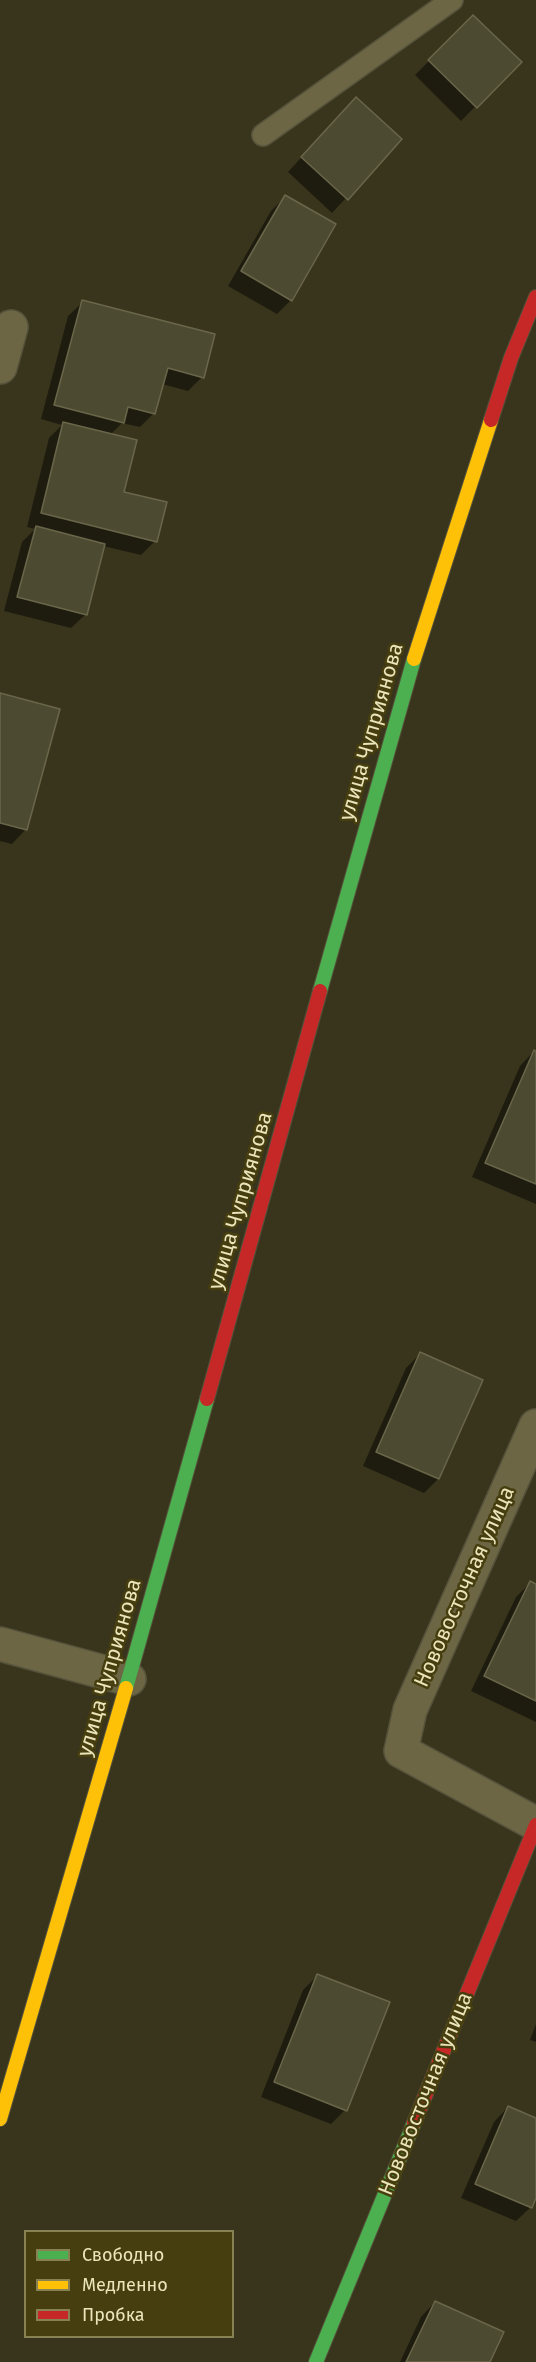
<!DOCTYPE html>
<html>
<head>
<meta charset="utf-8">
<style>
  body { margin:0 }
  #map { position:relative; width:536px; height:2362px; overflow:hidden; background:#39351c; font-family:"Fira Sans",sans-serif }
  canvas { display:block }
  .legend { position:absolute; left:24px; top:2230px; width:210px; height:108px; box-sizing:border-box; background:#463e0f; border:2px solid #888154; margin:0; padding:8px 10px; list-style:none; font-size:18px; color:#ebe5bc }
  .legend li { display:flex; align-items:center; gap:12px; height:30px }
  .legend b { width:30px; border:2px solid #888154 }
</style>
</head>
<body>
<div id="map">
<canvas width="536" height="2362"></canvas>
<ul class="legend">
<li><b style="height:8px;background:#4caf50"></b>Свободно</li>
<li><b style="height:8px;background:#ffc107"></b>Медленно</li>
<li><b style="height:8px;background:#c62828"></b>Пробка</li>
</ul>
</div>
<script>
const context = document.querySelector('canvas').getContext('2d');
context.lineJoin = 'round';
function paint(path, color) {
  context.fillStyle = color;
  context.fill(path, 'evenodd');
}
function shape(rows) {
  const path = new Path2D();
  for (const r of rows) {
    path.moveTo(r[0], r[1]);
    for (let i = 2; i < r.length; i += 2) path.lineTo(r[i], r[i + 1]);
  }
  return path;
}
function trace(path, color, width, dash) {
  context.strokeStyle = color;
  context.lineWidth = width;
  context.lineCap = dash ? 'butt' : 'round';
  context.setLineDash(dash || []);
  context.stroke(path);
}
function write(font, color, halo, rows, align = 'center') {
  context.font = font + ' "Fira Sans",sans-serif';
  context.lineWidth = 5;
  context.setLineDash([]);
  context.textBaseline = 'middle';
  context.strokeStyle = halo;
  context.fillStyle = color;
  for (const [text, x, y, turn = 0] of rows) {
    context.save();
    context.translate(x, y);
    context.rotate((+turn || 0) * Math.PI / 180);
    context.textAlign = isNaN(turn) ? turn : align;
    if (halo) context.strokeText(text, 0, 0);
    context.fillText(text, 0, 0);
    context.restore();
  }
}
const shadow = shape([
  [473,17,519,62,461,121,415,75],
  [342,113,400,140,332,213,288,172],
  [285,197,291,300,277,314,228,286,271,211],
  [83,302,202,377,188,391,162,384,154,413,140,427,122,423,110,435,122,493,155,541,141,555,103,546,86,614,71,628,4,611,22,542,35,529,27,527,49,438,62,425,41,419,68,316],
  [0,694,26,829,12,844,0,841],
  [534,1051,536,1052,536,1204,472,1177,520,1066],
  [420,1354,438,1479,424,1493,363,1466,406,1368],
  [530,1583,536,1585,536,1722,471,1691,516,1597],
  [317,1976,345,2110,331,2124,261,2097,303,1990],
  [536,2024,536,2042,530,2040],
  [508,2107,536,2119,536,2194,531,2207,516,2221,461,2198,494,2122],
  [435,2302,488,2362,400,2362,421,2317]
]);
const building = shape([
  [473,15,522,62,477,108,428,60,473,15],
  [356,97,402,139,348,200,301,157,356,97],
  [285,195,336,224,292,301,241,271,285,195],
  [82,300,215,334,204,378,168,368,155,414,128,407,124,423,54,405,82,300],
  [63,422,137,440,124,492,167,502,157,542,41,513,63,422],
  [36,526,105,544,87,615,17,597,36,526],
  [0,693,60,709,27,830,0,823,0,693],
  [534,1050,536,1051,536,1184,485,1163,534,1050],
  [420,1352,483,1380,439,1479,376,1452,420,1352],
  [530,1581,536,1584,536,1701,484,1676,530,1581],
  [317,1974,390,2002,347,2111,274,2082,317,1974],
  [508,2106,536,2118,536,2198,532,2208,475,2184,508,2106],
  [435,2301,504,2332,490,2362,406,2362,435,2301]
]);
const lane = shape([
  [263,135,452,0]
]);
const street = shape([
  [0,367,11,327],
  [536,1426,410,1710,401,1751,536,1824],
  [0,1644,129,1679]
]);
const fast = shape([
  [320,991,414,659],
  [126,1688,207,1399],
  [316,2362,414,2123]
]);
const slow = shape([
  [414,659,491,420],
  [0,2119,126,1688]
]);
const jam = shape([
  [491,420,511,358,536,297],
  [207,1399,320,991],
  [414,2123,536,1825]
]);
const streetNames = [
  ["улица Чуприянова",372,732,-74],
  ["улица Чуприянова",241,1201,-74],
  ["Нововосточная улица",465,1587,-66],
  ["улица Чуприянова",110,1668,-74],
  ["Нововосточная улица",426,2094,-68]
];
paint(shadow, '#0007');
paint(building, '#4d4a32');
trace(building, '#6a664a', 1.5);
trace(lane, '#55523b', 24);
trace(street, '#55523b', 36);
trace(fast, '#55523b', 16);
trace(slow, '#55523b', 16);
trace(jam, '#55523b', 16);
trace(lane, '#6c6645', 21);
trace(street, '#6c6645', 33);
trace(fast, '#4caf50', 14);
trace(slow, '#ffc107', 14);
trace(jam, '#c62828', 14);
write('21px', '#ebe5bc', '#463e0f', streetNames);
</script>
</body>
</html>
